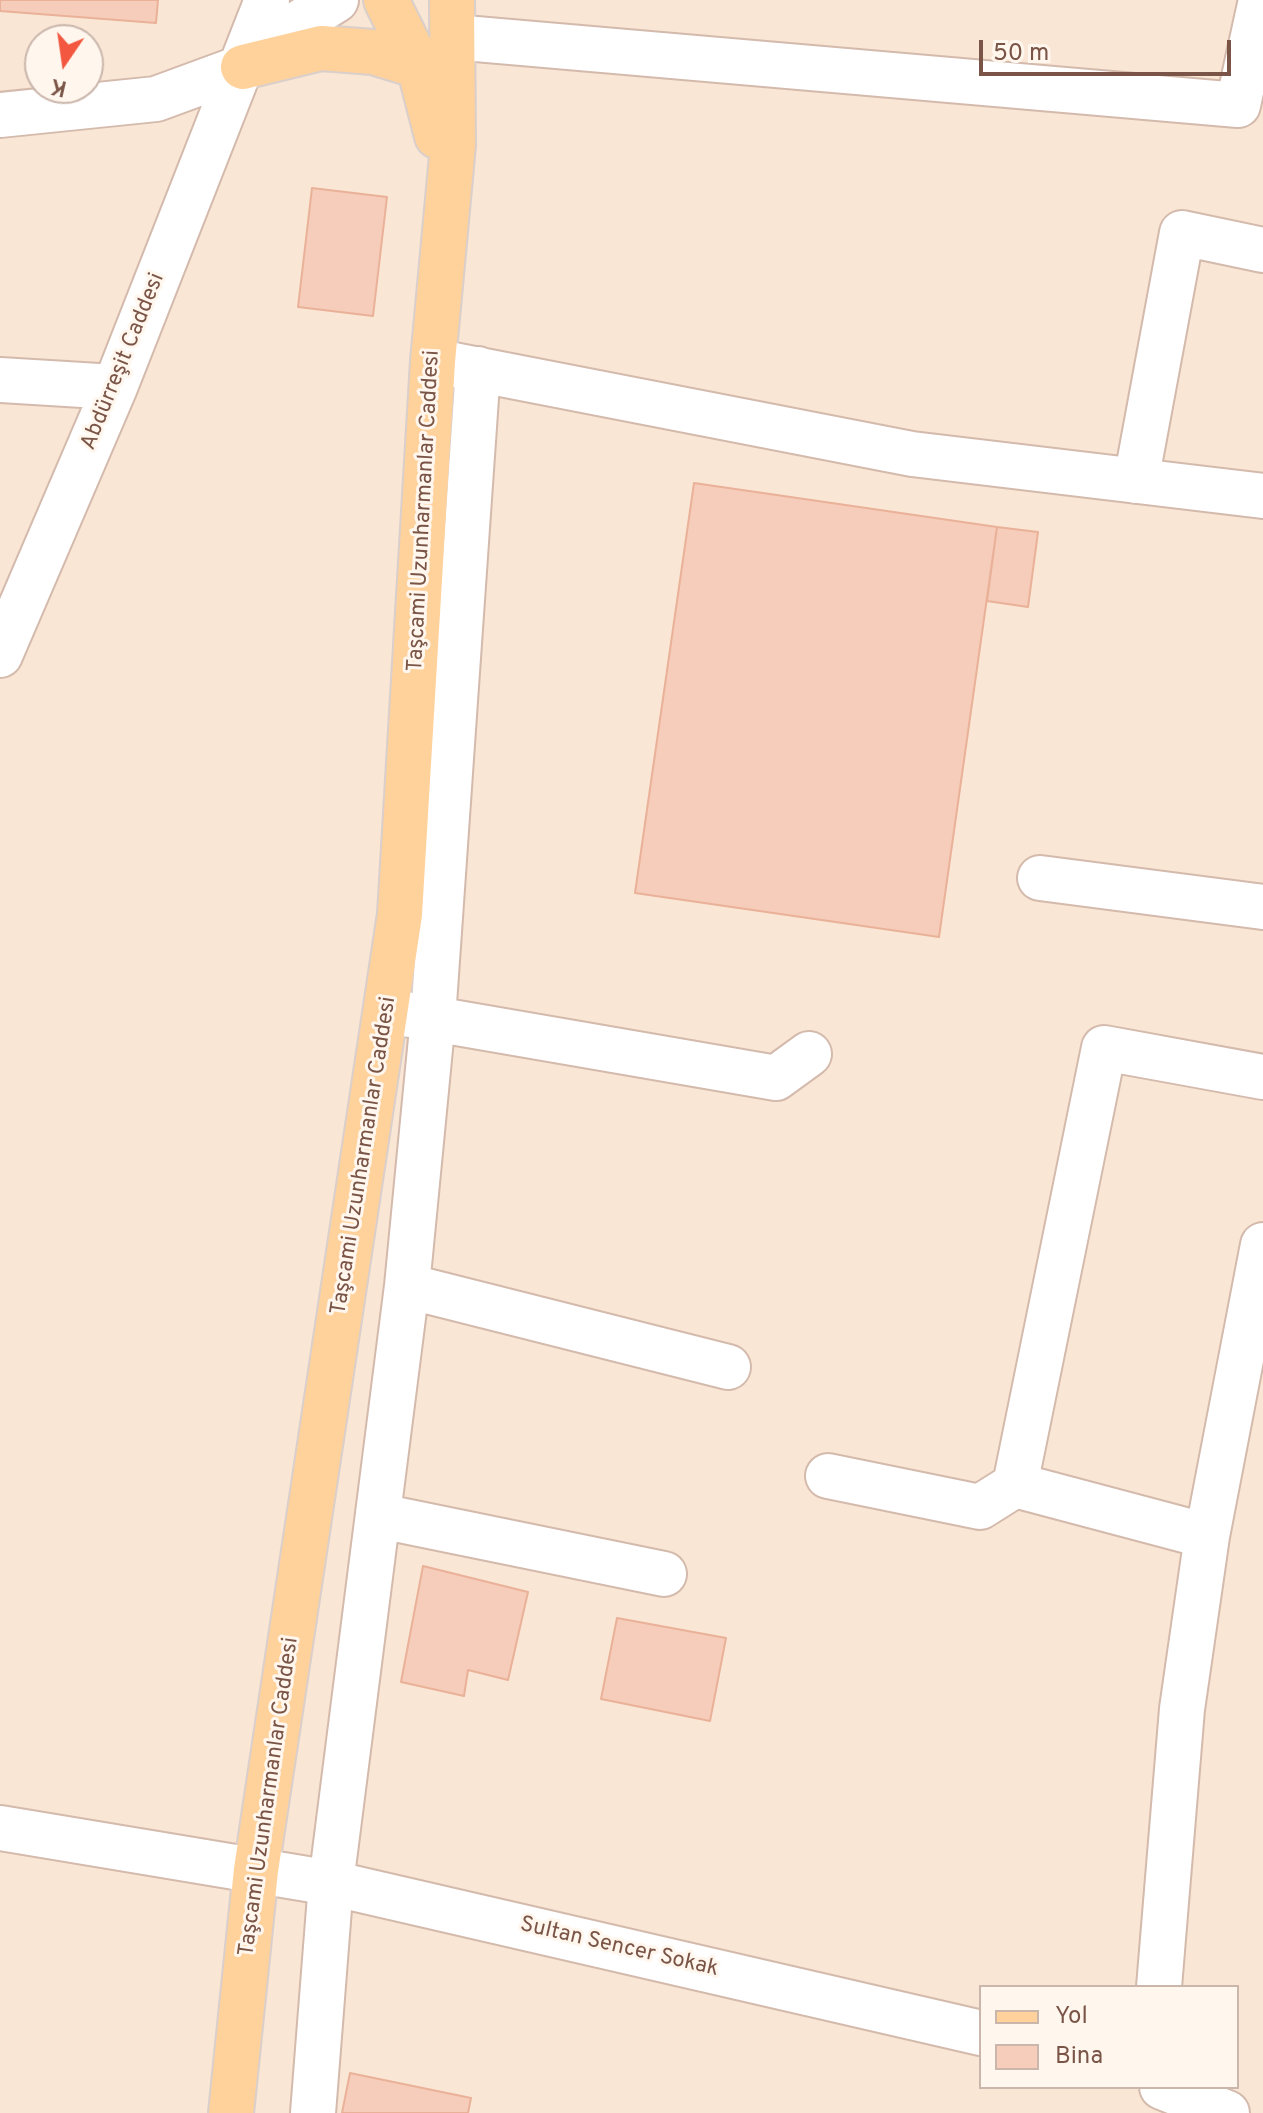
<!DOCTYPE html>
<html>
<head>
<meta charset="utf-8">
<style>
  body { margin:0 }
  #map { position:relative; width:1263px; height:2113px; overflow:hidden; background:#fef2e5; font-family:Overpass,sans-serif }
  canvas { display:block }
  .legend { position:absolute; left:979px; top:1985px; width:260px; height:104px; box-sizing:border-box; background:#fff6ed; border:2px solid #cab6ab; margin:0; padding:10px 14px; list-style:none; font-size:24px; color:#7a5547 }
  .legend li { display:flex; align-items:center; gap:16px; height:40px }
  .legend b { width:40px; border:2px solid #cab6ab }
  .north { position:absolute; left:24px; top:24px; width:80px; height:80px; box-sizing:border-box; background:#fff6ed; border:2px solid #cab6ab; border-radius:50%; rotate:193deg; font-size:22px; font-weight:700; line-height:32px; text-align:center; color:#7a5547 }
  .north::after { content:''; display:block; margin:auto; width:28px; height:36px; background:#f3573f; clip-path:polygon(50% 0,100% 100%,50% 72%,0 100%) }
  .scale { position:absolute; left:979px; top:40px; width:252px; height:36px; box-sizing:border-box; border:4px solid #7a5547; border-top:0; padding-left:10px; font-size:24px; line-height:28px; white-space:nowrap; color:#7a5547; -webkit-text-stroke:6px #fff6ed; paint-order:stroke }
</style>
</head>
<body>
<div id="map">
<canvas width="1263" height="2113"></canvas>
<ul class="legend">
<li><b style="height:10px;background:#ffd19b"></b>Yol</li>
<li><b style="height:22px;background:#f6ccba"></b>Bina</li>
</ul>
<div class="north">K</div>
<div class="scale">50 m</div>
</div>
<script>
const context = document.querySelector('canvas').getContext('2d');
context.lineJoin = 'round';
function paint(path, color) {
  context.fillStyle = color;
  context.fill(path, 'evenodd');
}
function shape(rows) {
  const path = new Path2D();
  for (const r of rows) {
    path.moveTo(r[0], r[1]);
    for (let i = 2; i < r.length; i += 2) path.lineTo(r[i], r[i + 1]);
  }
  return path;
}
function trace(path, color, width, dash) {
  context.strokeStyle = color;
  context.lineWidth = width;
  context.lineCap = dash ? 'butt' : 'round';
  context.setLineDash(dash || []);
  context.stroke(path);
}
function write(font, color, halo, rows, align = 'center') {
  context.font = font + ' Overpass,sans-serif';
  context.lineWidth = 6;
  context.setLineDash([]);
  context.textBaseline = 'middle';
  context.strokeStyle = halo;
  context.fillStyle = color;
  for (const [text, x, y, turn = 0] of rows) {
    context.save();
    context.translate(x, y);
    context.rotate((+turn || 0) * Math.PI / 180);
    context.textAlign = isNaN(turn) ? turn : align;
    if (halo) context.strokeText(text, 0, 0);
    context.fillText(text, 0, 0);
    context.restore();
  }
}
const residential = shape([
  [0,0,1263,0,1263,2113,0,2113],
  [40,40,88,40,88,88,40,88],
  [981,1987,1237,1987,1237,2087,981,2087]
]);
const building = shape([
  [0,0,158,0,156,23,0,11,0,0],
  [312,188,387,197,373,316,298,307,312,188],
  [694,483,997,527,939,937,635,893,694,483],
  [997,527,1038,532,1028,607,987,601,997,527],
  [423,1566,528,1592,508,1680,468,1670,464,1696,401,1682,423,1566],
  [617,1618,726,1638,710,1721,601,1699,617,1618],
  [350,2073,471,2098,468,2113,342,2113,350,2073]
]);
const minor = shape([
  [453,37,1238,105,1261,0],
  [0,115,156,99,243,67,289,29,336,0],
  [449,364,912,454,1263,496],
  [0,380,115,387],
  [1136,481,1182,233,1263,250],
  [0,655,115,387,267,0],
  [1040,878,1263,907],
  [405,1014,776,1078,809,1054],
  [407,1286,728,1367],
  [828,1476,980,1507,1015,1485],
  [380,1516,664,1574],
  [1207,1536,1015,1485,1104,1048,1263,1077],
  [0,1828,331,1883,981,2033],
  [1159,1987,1182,1709,1207,1536,1263,1245],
  [1162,2087,1227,2113],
  [313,2113,331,1883,407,1286,433,1018,478,369]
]);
const major = shape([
  [386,0,419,66,437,136],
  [243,67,321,48,373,52,419,66],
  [231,2113,256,1870,400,914,433,361,453,145,452,0]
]);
const streetNames = [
  ["Abdürreşit Caddesi",124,362,-68],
  ["Taşcami Uzunharmanlar Caddesi",425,511,-87],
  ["Taşcami Uzunharmanlar Caddesi",365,1156,-81],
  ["Taşcami Uzunharmanlar Caddesi",270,1797,-82],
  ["Sultan Sencer Sokak",619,1948,13]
];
paint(residential, '#f9e6d5');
paint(building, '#f6ccba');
trace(building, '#eab199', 2);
trace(minor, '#d4baac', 48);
trace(major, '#dacfcb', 48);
trace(minor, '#fff', 44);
trace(major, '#ffd19b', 44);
write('22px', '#7a5547', '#fff6ed', streetNames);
</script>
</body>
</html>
